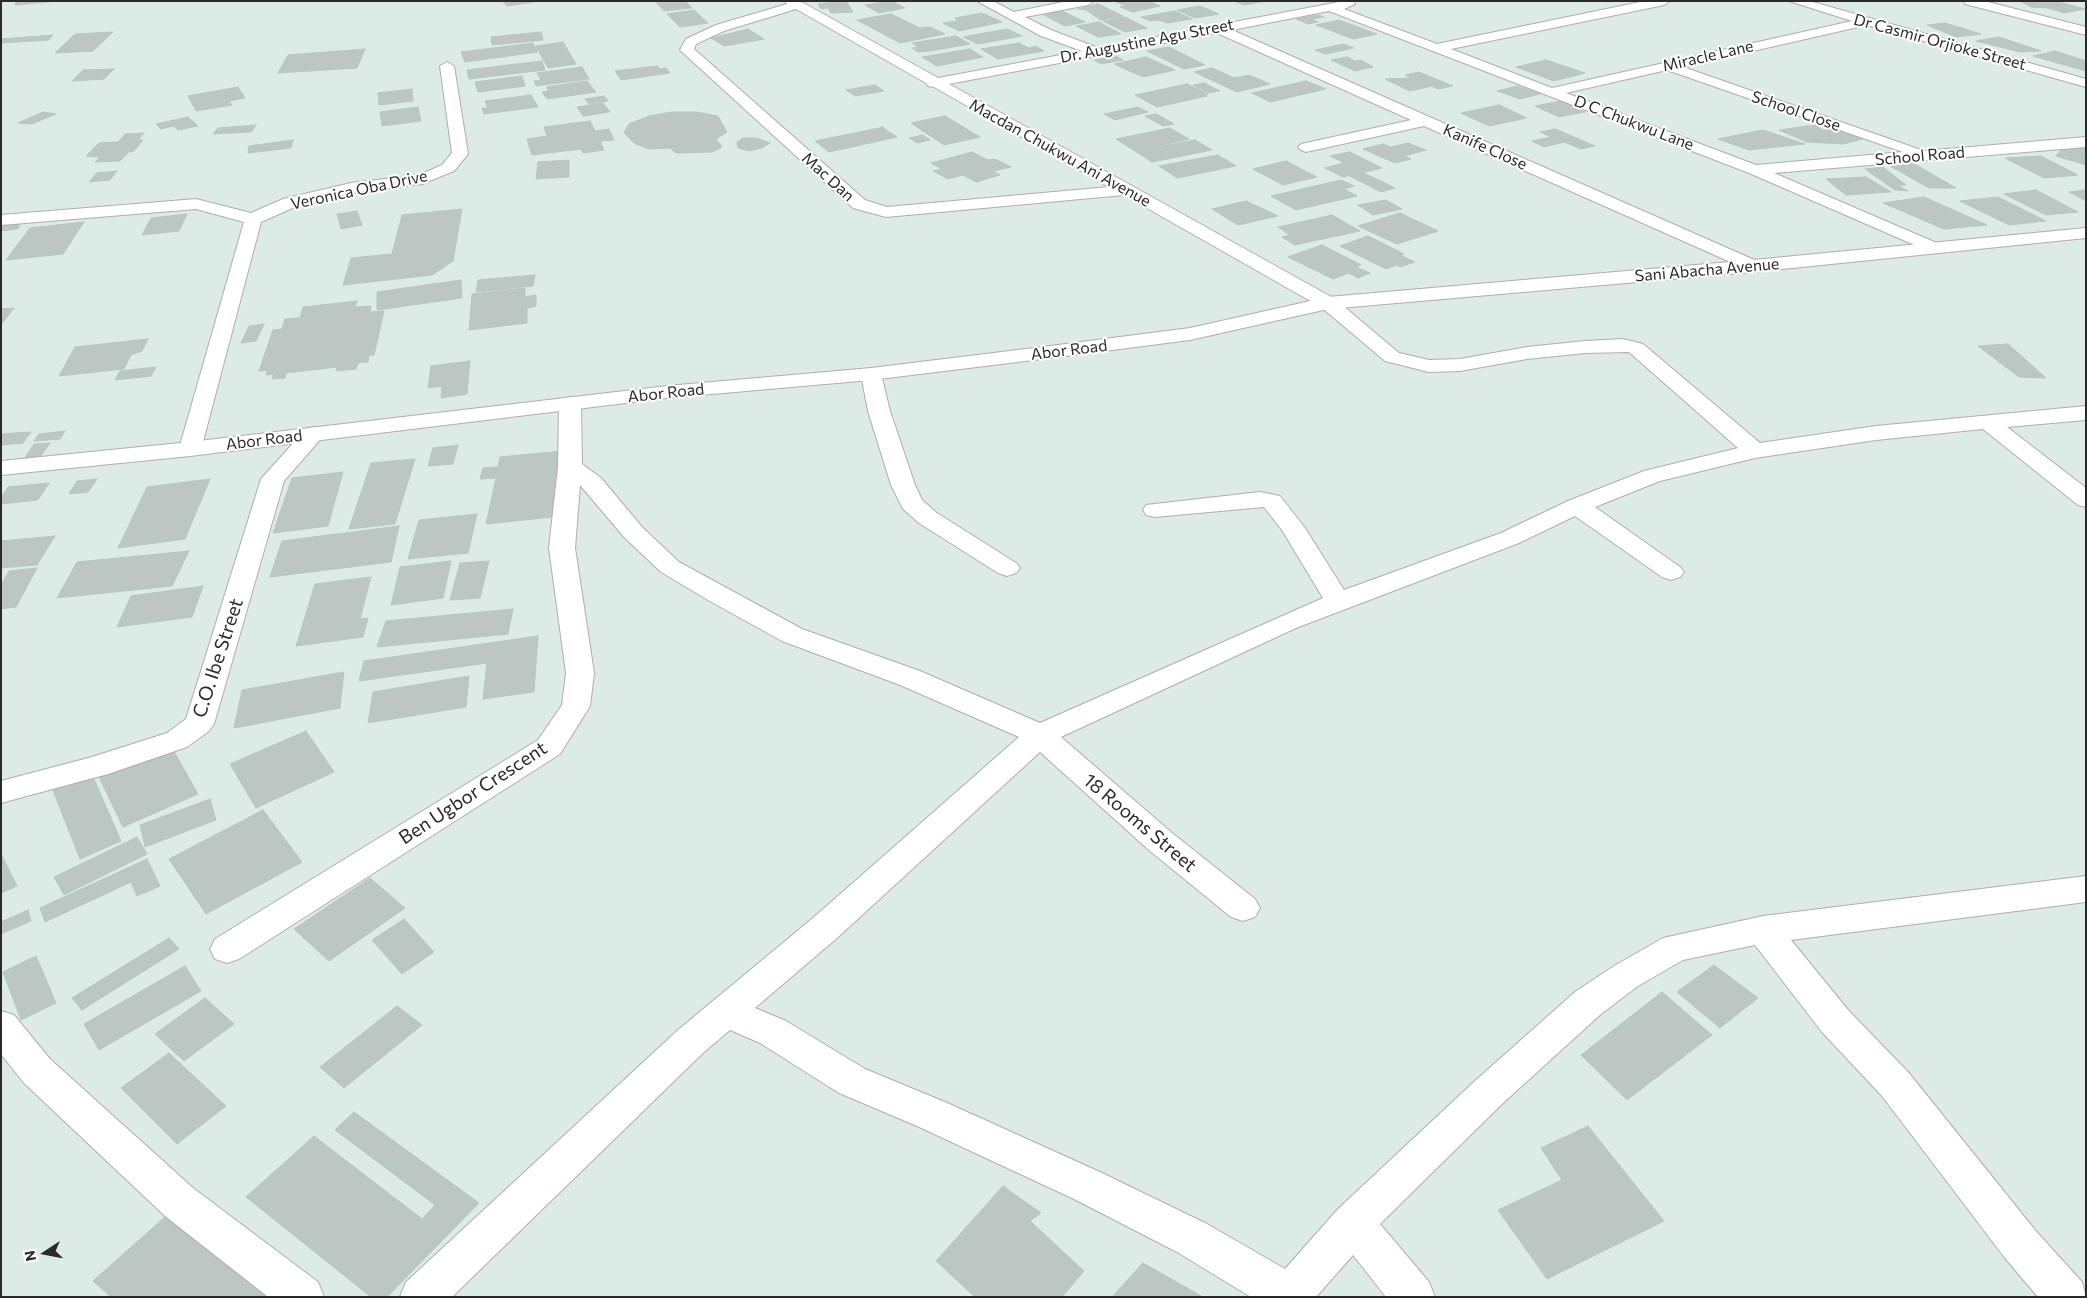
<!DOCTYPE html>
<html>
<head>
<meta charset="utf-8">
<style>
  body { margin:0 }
  #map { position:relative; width:2087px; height:1298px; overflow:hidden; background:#ddebe6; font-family:Commissioner,sans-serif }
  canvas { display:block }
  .frame { position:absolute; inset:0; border:2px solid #2a2a2a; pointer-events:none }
  .north { position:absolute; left:20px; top:1228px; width:50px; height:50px; -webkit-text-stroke:4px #fff; paint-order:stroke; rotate:259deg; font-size:14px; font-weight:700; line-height:20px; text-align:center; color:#2a2a2a }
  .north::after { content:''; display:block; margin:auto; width:18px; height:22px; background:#2a2a2a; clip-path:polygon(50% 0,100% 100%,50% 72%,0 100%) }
</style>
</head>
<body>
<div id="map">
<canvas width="2087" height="1298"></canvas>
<div class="frame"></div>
<div class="north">N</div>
</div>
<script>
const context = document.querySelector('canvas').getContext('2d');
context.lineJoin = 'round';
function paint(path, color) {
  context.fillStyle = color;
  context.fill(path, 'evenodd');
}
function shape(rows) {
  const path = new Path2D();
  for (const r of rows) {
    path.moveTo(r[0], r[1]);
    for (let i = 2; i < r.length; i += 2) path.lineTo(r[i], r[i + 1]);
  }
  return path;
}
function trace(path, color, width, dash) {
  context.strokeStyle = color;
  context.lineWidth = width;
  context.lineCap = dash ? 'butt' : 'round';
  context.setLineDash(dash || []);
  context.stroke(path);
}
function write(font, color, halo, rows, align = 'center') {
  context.font = font + ' Commissioner,sans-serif';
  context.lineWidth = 4;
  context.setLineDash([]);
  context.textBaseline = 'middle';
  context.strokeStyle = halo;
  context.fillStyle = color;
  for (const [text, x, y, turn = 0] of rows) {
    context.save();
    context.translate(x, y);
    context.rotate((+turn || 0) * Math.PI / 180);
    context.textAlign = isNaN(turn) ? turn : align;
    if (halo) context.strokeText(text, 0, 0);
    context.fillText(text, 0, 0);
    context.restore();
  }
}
const building = shape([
  [17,1,57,1,15,5,17,1],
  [502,1,533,1,534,2,507,6,502,1],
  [655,1,685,1,692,8,664,11,655,1],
  [846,1,853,12,831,13,828,8,821,9,818,4,846,1],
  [892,1,905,8,879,13,865,5,892,1],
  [1122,1,1148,1,1160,6,1133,12,1120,7,1126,6,1116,2,1122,1],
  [1234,1,1267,1,1244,5,1234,1],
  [2020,1,2055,1,2085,9,2064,13,2048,8,2031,7,2020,1],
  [1098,4,1123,16,1101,20,1086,10,1078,9,1098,4],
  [1200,6,1219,14,1195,18,1177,10,1200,6],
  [694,10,708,23,680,27,667,14,694,10],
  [1062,11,1085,22,1065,26,1044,15,1062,11],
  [1175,11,1192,19,1167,23,1159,20,1150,21,1141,17,1175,11],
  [982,13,1002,22,959,31,943,23,957,21,955,18,982,13],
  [891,14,920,28,930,27,945,34,900,43,857,20,891,14],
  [1318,15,1324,17,1312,19,1318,22,1308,24,1296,19,1318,15],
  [1125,17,1147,28,1125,32,1103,21,1125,17],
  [1339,20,1377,34,1353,39,1316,25,1339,20],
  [1099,22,1121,34,1098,37,1076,26,1099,22],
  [1945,23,1981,34,1956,37,1927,25,1945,23],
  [748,29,764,39,724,46,711,38,748,29],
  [1007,29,1022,36,978,44,963,37,1007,29],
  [113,32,93,51,55,53,75,34,113,32],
  [541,32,543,40,492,45,491,37,541,32],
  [53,35,49,40,1,43,1,39,53,35],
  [956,36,970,44,930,51,918,52,912,48,918,47,912,43,956,36],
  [1999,37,2041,51,2020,52,1976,41,1999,37],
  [563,42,576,64,548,68,536,46,563,42],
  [533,43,538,52,465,62,461,52,533,43],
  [1019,43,1029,48,1036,46,1044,51,998,59,981,49,1019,43],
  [1344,44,1354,48,1325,54,1315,50,1344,44],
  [1169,47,1205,65,1184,69,1147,51,1169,47],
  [365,49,357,68,278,73,288,55,365,49],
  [970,49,983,57,937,66,922,57,970,49],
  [2055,51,2086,61,2086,71,2033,56,2055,51],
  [1116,56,1123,60,1101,64,1094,60,1116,56],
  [1146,57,1175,70,1143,77,1114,64,1146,57],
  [1347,57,1355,61,1361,60,1373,67,1355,71,1331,60,1347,57],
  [1546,60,1585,73,1554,81,1516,67,1546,60],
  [542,61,545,70,469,79,467,70,542,61],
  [657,66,660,69,666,68,670,73,621,80,615,71,657,66],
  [582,67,589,79,536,86,534,81,541,80,537,73,582,67],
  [1212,68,1234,78,1249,75,1270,84,1237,92,1194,72,1212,68],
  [114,69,104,79,72,81,83,70,114,69],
  [1419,72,1453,86,1438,89,1432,86,1410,91,1385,79,1412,78,1405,75,1419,72],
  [522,76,525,86,478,92,475,82,522,76],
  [587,81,596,92,547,99,542,92,549,91,546,87,587,81],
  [1306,81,1326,89,1270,102,1252,93,1306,81],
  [1204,83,1220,91,1208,93,1193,85,1204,83],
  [1187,84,1208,94,1203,95,1207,96,1157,107,1135,95,1187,84],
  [875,85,884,91,855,96,846,90,875,85],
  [1517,86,1540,94,1520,99,1497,91,1517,86],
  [238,87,245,98,229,101,232,105,196,111,188,96,238,87],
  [412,89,413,101,379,105,378,93,412,89],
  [531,95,538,107,484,114,482,108,488,108,485,101,531,95],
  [604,96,608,101,589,104,585,99,604,96],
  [1561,101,1585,112,1559,117,1535,106,1561,101],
  [603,103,610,112,583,116,577,107,603,103],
  [1499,105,1527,118,1489,126,1461,113,1499,105],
  [418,107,421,121,382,126,380,112,418,107],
  [1138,107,1148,112,1115,120,1104,114,1138,107],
  [43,112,56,114,32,124,18,123,43,112],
  [672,112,696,112,718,116,727,132,716,139,722,147,712,152,676,153,670,148,649,149,634,143,624,133,629,124,649,116,672,112],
  [1156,114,1174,124,1163,126,1145,116,1156,114],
  [945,116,980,137,944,145,911,123,945,116],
  [188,117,198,126,178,130,174,126,161,129,156,124,188,117],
  [590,121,595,131,609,129,614,140,600,141,604,150,583,153,581,149,532,155,527,139,547,136,544,127,590,121],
  [256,125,251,132,213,134,218,128,256,125],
  [1815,125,1823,130,1838,128,1863,139,1843,144,1807,142,1779,130,1815,125],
  [882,127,897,137,829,152,815,141,884,127,882,127],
  [1170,128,1189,139,1135,151,1116,139,1170,128],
  [1555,129,1595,146,1581,149,1564,142,1544,147,1532,141,1551,137,1540,132,1555,129],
  [1763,130,1805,144,1749,150,1718,139,1763,130],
  [144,133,138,140,143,140,134,151,129,152,120,161,95,162,100,157,86,156,99,143,118,142,125,134,144,133],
  [923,135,930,140,917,143,909,138,923,135],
  [743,138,756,138,770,143,762,148,749,151,738,148,737,142,743,138],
  [293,140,291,148,248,153,249,146,293,140],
  [1195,140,1212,150,1152,162,1135,151,1195,140],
  [1408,143,1426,150,1404,156,1411,159,1395,163,1363,149,1383,144,1391,147,1408,143],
  [2086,148,2086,165,2056,156,2060,151,2086,148],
  [972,152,988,160,995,159,1011,167,993,171,1000,175,976,182,963,175,948,179,933,171,942,169,931,163,972,152],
  [1350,152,1382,168,1343,177,1325,168,1344,163,1330,156,1350,152],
  [1218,155,1236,166,1177,178,1159,166,1218,155],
  [2041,156,2078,175,2044,178,2005,158,2041,156],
  [569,160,569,177,536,179,538,162,569,160],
  [1286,161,1317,177,1283,185,1253,169,1286,161],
  [1913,163,1956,188,1929,188,1890,166,1913,163],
  [1883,167,1906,185,1899,186,1908,191,1895,190,1865,169,1883,167],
  [117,171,110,180,89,182,97,173,117,171],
  [1364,173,1395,188,1381,192,1350,176,1364,173],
  [1866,177,1891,192,1846,195,1826,179,1866,177],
  [1341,180,1354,186,1344,189,1357,196,1296,210,1271,196,1341,180],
  [2036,190,2078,212,2046,215,2004,194,2036,190],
  [2086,190,2086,201,2069,192,2086,190],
  [1924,197,1987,225,1944,229,1883,203,1924,197],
  [1998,197,2046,221,2009,225,1960,201,1998,197],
  [1386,200,1402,209,1373,215,1358,205,1386,200],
  [1246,201,1278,216,1238,225,1212,209,1246,201],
  [462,209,453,261,432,275,343,285,351,258,392,254,402,215,462,209],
  [357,211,362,225,341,229,337,214,357,211],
  [1400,213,1438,231,1397,244,1358,226,1400,213],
  [187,214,179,231,142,235,151,218,187,214],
  [1332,215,1360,231,1295,245,1282,237,1290,235,1278,227,1332,215],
  [22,220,18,229,1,231,1,223,22,220],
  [84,222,63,254,6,260,30,228,84,222],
  [1368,236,1404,254,1400,255,1415,262,1400,267,1397,265,1386,269,1340,246,1368,236],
  [1322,245,1361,265,1356,267,1370,273,1358,278,1349,273,1333,279,1288,257,1322,245],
  [535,275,533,286,476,292,478,280,535,275],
  [461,280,462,298,377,310,377,292,461,280],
  [525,288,525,297,536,295,536,306,527,308,527,323,469,330,472,294,525,288],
  [357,301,355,307,371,306,370,312,384,311,374,355,369,355,368,362,358,363,356,369,336,371,337,367,286,373,285,378,272,379,274,374,266,375,267,370,259,371,273,330,282,329,285,319,300,318,303,307,357,301],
  [14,308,1,325,1,309,14,308],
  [264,324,256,341,241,343,249,326,264,324],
  [148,339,142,351,131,355,124,369,59,376,75,347,148,339],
  [2008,344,2046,378,2019,377,1978,346,2008,344],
  [470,361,467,394,441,398,442,386,428,388,431,366,470,361],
  [156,367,151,376,115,380,120,371,156,367],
  [65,431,60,439,34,441,39,434,65,431],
  [31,432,23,443,1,445,1,434,31,432],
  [50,443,41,456,25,458,34,444,50,443],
  [458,445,453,464,428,466,433,448,458,445],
  [562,451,552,517,486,524,496,478,480,479,483,468,498,467,500,457,562,451],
  [415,459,395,524,349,529,371,463,415,459],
  [343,472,328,526,273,533,292,478,343,472],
  [97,479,88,492,69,494,77,481,97,479],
  [210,479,185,539,118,548,147,487,210,479],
  [49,483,38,500,1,504,1,498,8,487,49,483],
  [477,514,468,553,408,559,419,520,477,514],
  [399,526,391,562,270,577,282,541,399,526],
  [55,536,37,565,1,568,1,541,55,536],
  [189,551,172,586,57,598,77,562,189,551],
  [451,561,443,598,391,605,400,567,451,561],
  [489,561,480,598,450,600,460,563,489,561],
  [37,568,16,607,1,609,1,585,9,571,37,568],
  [371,577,360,619,368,618,363,637,296,646,315,584,371,577],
  [203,586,192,617,117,627,131,596,203,586],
  [513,609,508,634,377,647,386,621,513,609],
  [538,636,534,692,483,699,487,663,359,681,364,661,538,636],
  [344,672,340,708,234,728,242,690,344,672],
  [469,676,466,707,368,723,373,692,469,676],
  [306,731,334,772,256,808,230,764,306,731],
  [171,746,198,794,123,827,99,777,171,746],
  [91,772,121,841,80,859,52,788,91,772],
  [210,799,216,820,145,847,140,825,210,799],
  [263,810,302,862,206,914,169,859,263,810],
  [137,837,147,854,64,895,54,877,137,837],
  [1,854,17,886,1,893,1,854],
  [147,859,160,886,137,896,131,882,45,922,40,908,147,859],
  [370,878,405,908,329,961,294,929,370,878],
  [28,910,31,921,1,934,1,922,28,910],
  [404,919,434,952,402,974,372,940,404,919],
  [169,938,179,949,82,1010,72,998,169,938],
  [36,956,56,1003,21,1020,3,972,36,956],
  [1714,965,1758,998,1720,1028,1677,992,1714,965],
  [185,966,201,991,99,1050,84,1024,185,966],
  [1662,992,1712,1035,1627,1100,1581,1055,1662,992],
  [205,998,234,1024,184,1061,155,1034,205,998],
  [397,1006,422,1025,344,1088,320,1067,397,1006],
  [169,1053,226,1106,177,1144,121,1088,169,1053],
  [354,1112,479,1203,387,1297,371,1297,246,1197,314,1136,422,1219,435,1205,335,1130,354,1112],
  [1588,1126,1664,1221,1547,1279,1498,1210,1562,1180,1541,1148,1588,1126],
  [1003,1186,1041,1213,1030,1221,1084,1271,1062,1297,975,1297,936,1261,1003,1186],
  [175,1208,287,1297,111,1297,93,1281,175,1208],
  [1143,1263,1203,1297,1112,1297,1143,1263]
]);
const street = shape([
  [785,1,800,1,938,78,1082,51,1041,36,977,1,993,1,1014,12,1068,1,1094,1,1088,5,1025,17,1051,30,1098,48,1344,1,1353,1,1355,4,1344,9,1437,44,1645,1,1670,1,1664,5,1451,49,1552,88,1852,21,1789,1,1809,1,2086,79,2086,87,1867,25,1683,67,1924,151,2086,137,2086,147,1774,173,1939,244,1942,248,1939,252,1933,253,1749,173,1329,11,1232,30,1759,262,1762,266,1759,270,1753,272,1424,126,1306,152,1301,150,1298,147,1301,144,1411,120,1217,33,949,84,1335,299,1399,353,1429,360,1460,359,1527,347,1585,341,1623,339,1643,344,1760,443,1876,426,2086,406,2086,420,2007,427,2086,488,2086,507,2078,505,1983,429,1876,440,1755,458,1660,481,1595,507,1680,567,1684,572,1680,577,1671,580,1662,577,1575,516,1519,543,1296,628,1061,737,1172,833,1255,899,1260,908,1255,917,1243,921,1231,917,1150,851,1040,752,837,938,755,1008,786,1021,865,1069,945,1102,1102,1173,1207,1224,1285,1269,1338,1209,1476,1080,1575,992,1614,966,1663,938,1763,916,2086,876,2086,902,1791,940,1848,1010,1908,1072,2035,1230,2082,1282,2086,1297,2038,1297,2005,1258,1882,1096,1822,1032,1755,945,1683,960,1638,986,1601,1014,1502,1104,1380,1224,1429,1282,1435,1297,1386,1297,1353,1255,1316,1297,1251,1297,1177,1252,1074,1199,917,1126,839,1093,760,1043,730,1030,704,1052,452,1297,400,1297,406,1282,678,1030,813,918,1019,737,900,685,782,641,708,600,661,572,624,537,580,485,575,548,594,673,590,706,560,754,239,959,227,963,215,959,210,949,215,939,538,740,562,705,566,673,549,548,558,467,559,404,562,399,570,397,578,399,581,404,582,464,601,478,642,527,679,562,802,629,920,671,1040,723,1323,598,1282,530,1264,507,1155,517,1146,515,1143,510,1146,505,1260,492,1280,496,1305,528,1344,590,1501,533,1568,501,1644,471,1738,448,1629,352,1585,353,1527,359,1460,371,1429,372,1385,361,1321,307,1124,195,886,217,853,208,680,50,686,39,716,25,787,4,785,1],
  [796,9,926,83,928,86,934,87,1109,187,887,207,865,200,694,49,696,44,724,31,796,9],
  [1667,70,1903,152,1756,165,1566,93,1667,70],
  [1963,1,1984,1,2086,27,2086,35,1965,4,1963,1],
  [447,62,454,66,468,154,454,171,422,184,351,193,295,207,261,222,201,449,198,454,190,456,182,454,179,449,244,222,196,209,1,225,1,215,196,199,251,213,283,199,351,183,419,175,442,165,452,153,440,66,447,62],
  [871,368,878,370,881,374,890,411,915,485,922,500,937,513,1016,563,1020,568,1016,573,1007,576,998,573,919,523,903,509,891,485,868,411,861,374,864,370,871,368],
  [314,427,322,429,325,434,284,481,214,724,209,731,187,747,108,774,1,803,1,781,92,757,167,733,186,719,261,479,306,429,314,427],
  [1,1011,14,1015,50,1059,193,1188,318,1282,324,1297,268,1297,165,1216,24,1083,1,1054,1,1011]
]);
const secondary = shape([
  [2086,228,2086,238,1753,272,1328,309,1190,340,1042,359,871,380,667,398,190,456,1,475,1,461,190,442,667,386,871,368,1042,347,1190,328,1328,297,1753,260,2086,228]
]);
const farStreetnames = [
  ["Dr. Augustine Agu Street",1147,41,-11],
  ["Dr Casmir Orjioke Street",1940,42,15],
  ["Miracle Lane",1708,56,-13],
  ["School Close",1796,111,19],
  ["D C Chukwu Lane",1634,123,21],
  ["Kanife Close",1485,147,24],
  ["Macdan Chukwu Ani Avenue",1060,153,29],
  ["School Road",1920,156,-5],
  ["Mac Dan",828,177,42],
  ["Veronica Oba Drive",359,190,-12],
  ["Sani Abacha Avenue",1707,270,-5],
  ["Abor Road",1069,350,-7],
  ["Abor Road",666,393,-6],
  ["Abor Road",264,440,-7]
];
const streetNames = [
  ["C.O. Ibe Street",218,658,-72],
  ["Ben Ugbor Crescent",473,793,-33],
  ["18 Rooms Street",1140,823,40]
];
paint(building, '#bcc6c3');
trace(building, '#b6c6c2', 1);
trace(street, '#b6aaab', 2);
trace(secondary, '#b6aaab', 2);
paint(street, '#fff');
paint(secondary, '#fff');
write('16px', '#2a2a2a', '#fff', farStreetnames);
write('19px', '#2a2a2a', '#fff', streetNames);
</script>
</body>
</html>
